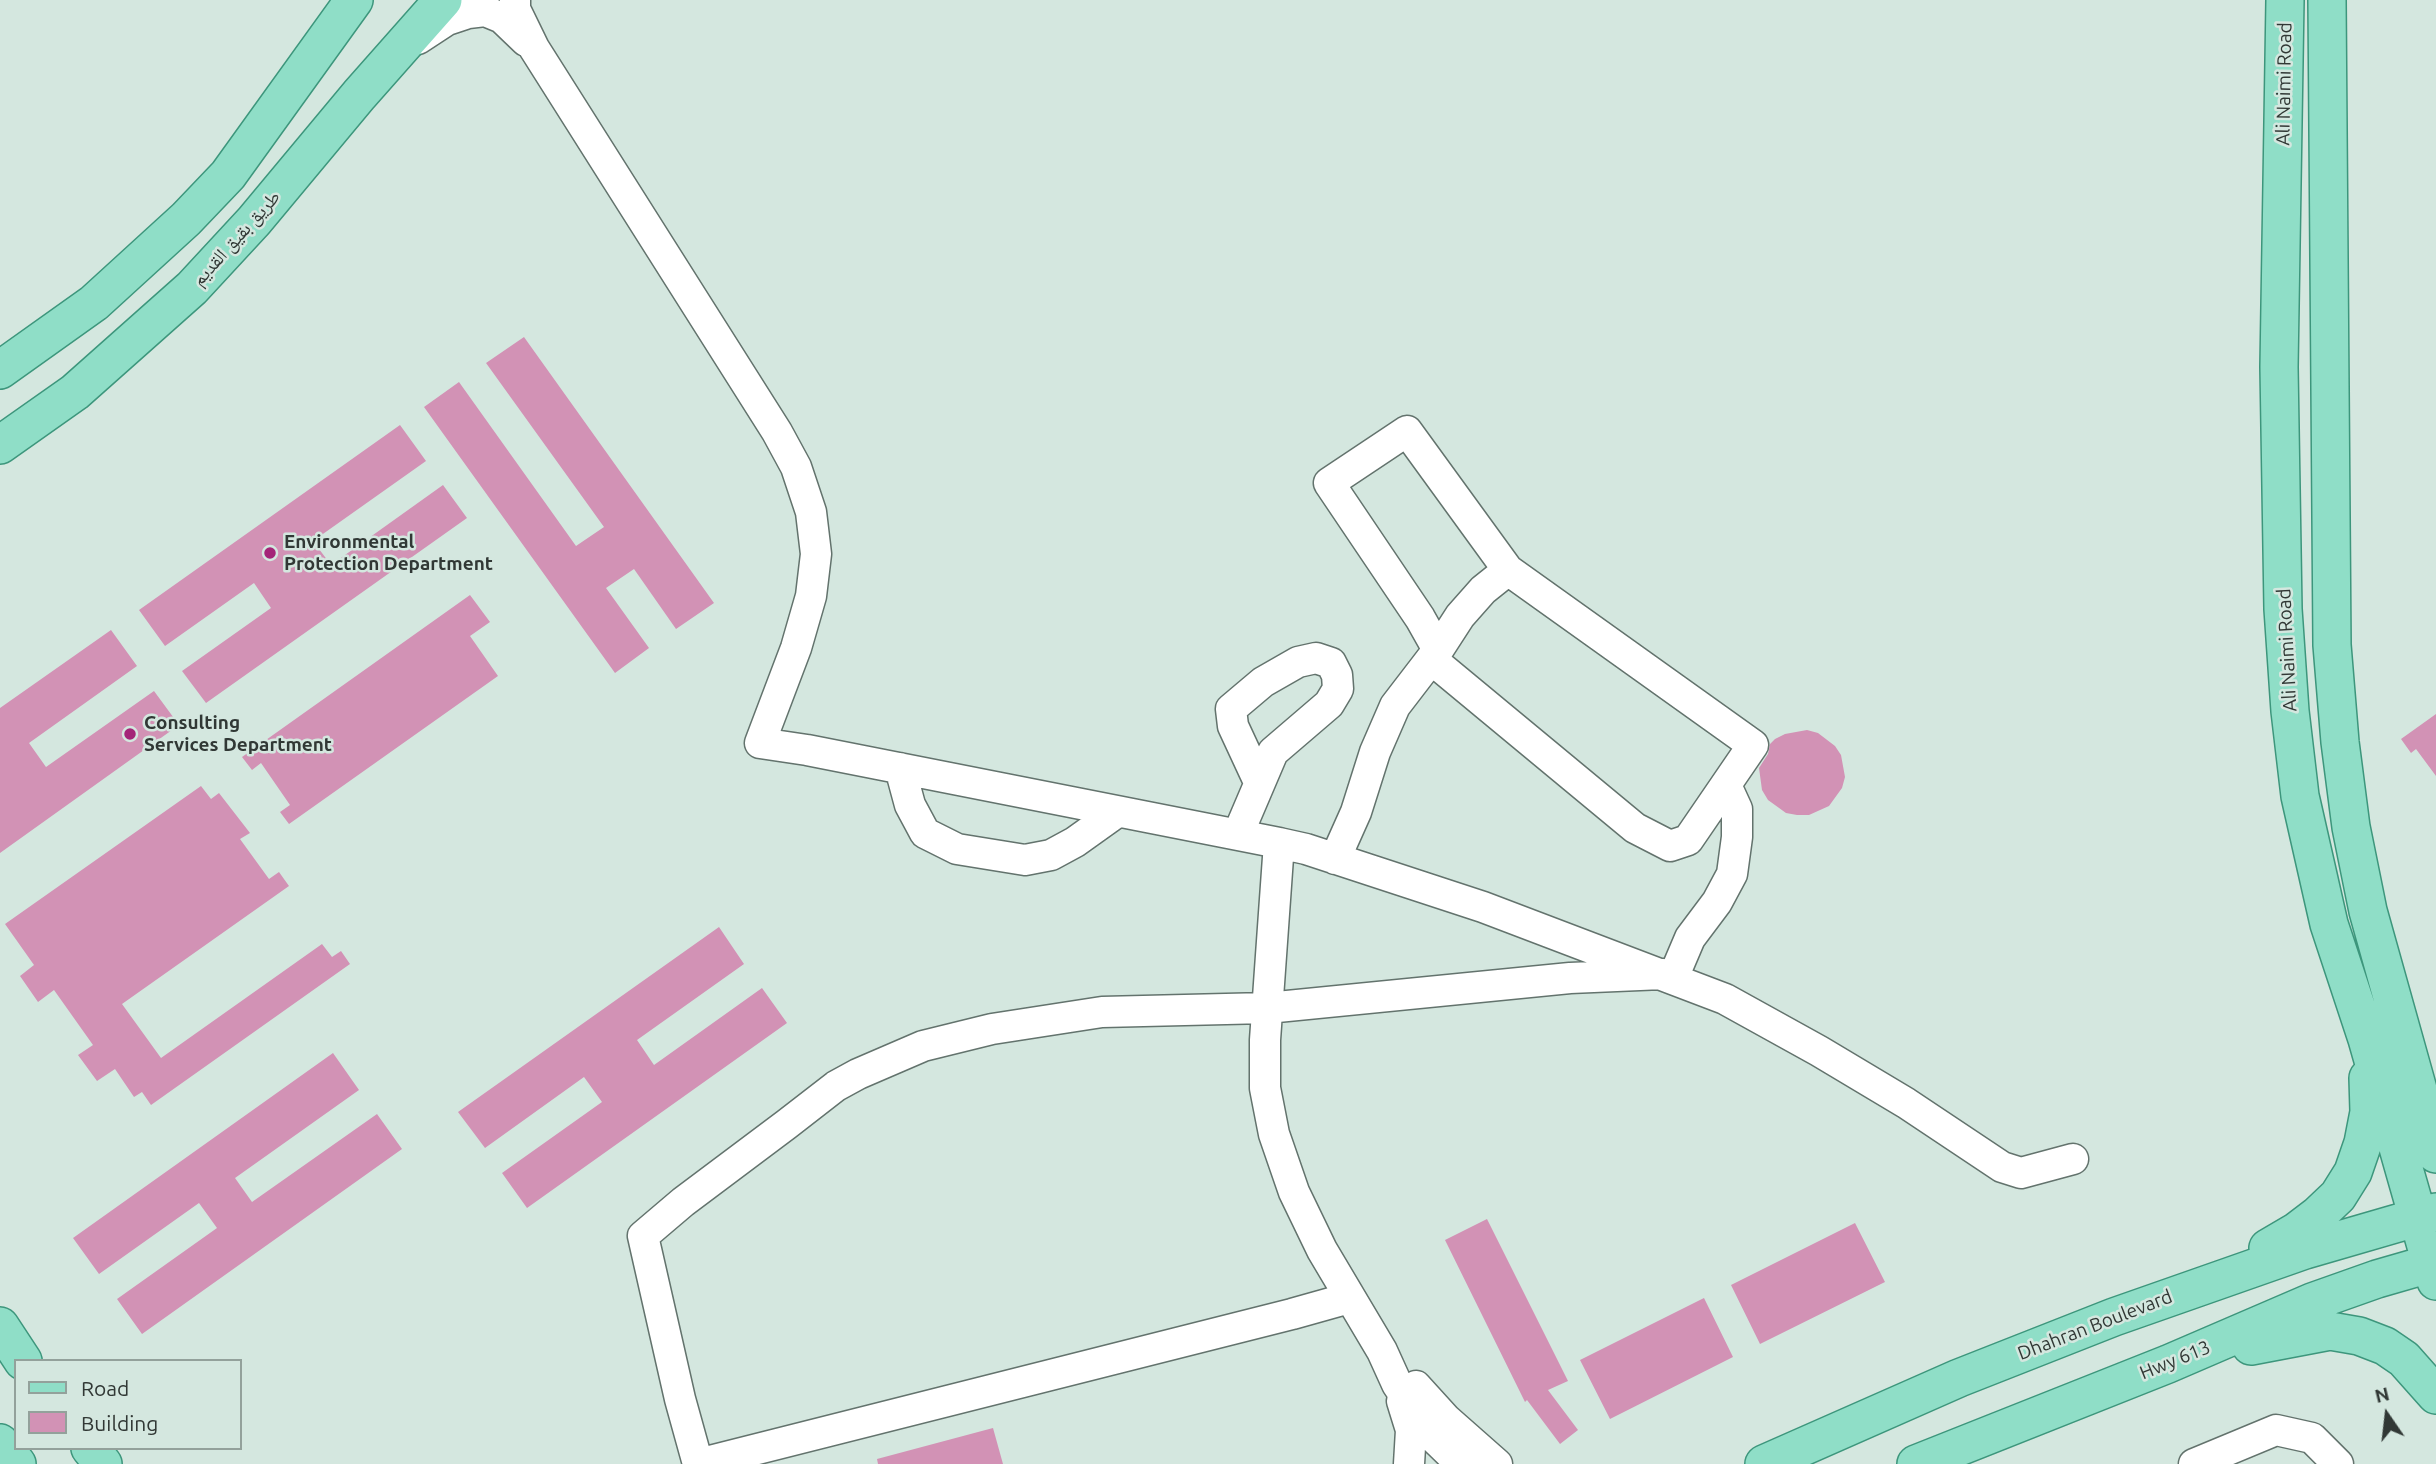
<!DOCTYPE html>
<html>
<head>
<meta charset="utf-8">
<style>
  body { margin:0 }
  #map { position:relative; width:2436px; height:1464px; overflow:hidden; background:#d4e7df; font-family:Ubuntu,sans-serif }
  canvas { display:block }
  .legend { position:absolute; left:14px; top:1359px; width:228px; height:91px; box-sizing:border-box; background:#d4e7df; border:2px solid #93a19b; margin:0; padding:9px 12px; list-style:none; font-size:21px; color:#313835 }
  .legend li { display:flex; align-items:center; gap:14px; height:35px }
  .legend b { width:35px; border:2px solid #93a19b }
  .north { position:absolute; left:2352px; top:1380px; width:70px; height:70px; -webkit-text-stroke:5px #d4e7df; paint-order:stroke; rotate:346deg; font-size:19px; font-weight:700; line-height:28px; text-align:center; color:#313835 }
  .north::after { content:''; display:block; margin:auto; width:24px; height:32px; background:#313835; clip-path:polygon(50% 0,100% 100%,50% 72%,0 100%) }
</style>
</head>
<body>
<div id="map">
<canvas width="2436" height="1464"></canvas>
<ul class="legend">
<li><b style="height:9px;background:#8fdec7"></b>Road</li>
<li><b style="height:19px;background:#d292b5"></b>Building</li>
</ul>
<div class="north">N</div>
</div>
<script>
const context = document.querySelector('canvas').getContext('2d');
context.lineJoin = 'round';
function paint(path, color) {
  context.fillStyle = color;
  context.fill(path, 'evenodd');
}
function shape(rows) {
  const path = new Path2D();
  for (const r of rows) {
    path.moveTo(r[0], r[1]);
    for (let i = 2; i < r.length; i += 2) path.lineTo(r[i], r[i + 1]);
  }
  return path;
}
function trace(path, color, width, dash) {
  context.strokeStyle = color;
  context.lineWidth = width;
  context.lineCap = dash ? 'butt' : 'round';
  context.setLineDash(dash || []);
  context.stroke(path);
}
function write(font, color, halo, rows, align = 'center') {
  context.font = font + ' Ubuntu,"Noto Naskh Arabic",sans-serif';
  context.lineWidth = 5;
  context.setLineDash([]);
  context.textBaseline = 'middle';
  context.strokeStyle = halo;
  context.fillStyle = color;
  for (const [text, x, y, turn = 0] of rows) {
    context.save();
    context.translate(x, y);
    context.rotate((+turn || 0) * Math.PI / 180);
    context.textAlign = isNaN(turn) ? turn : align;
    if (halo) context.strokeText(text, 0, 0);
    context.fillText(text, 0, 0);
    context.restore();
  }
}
const building = shape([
  [524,337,714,603,676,629,634,569,606,588,649,648,615,673,424,407,459,382,576,546,604,527,486,363],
  [400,425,426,461,313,541,331,565,443,485,467,518,206,703,182,671,271,608,254,583,165,646,139,610],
  [470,595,490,622,470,636,498,676,289,824,280,812,290,805,261,763,252,770,242,757],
  [111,630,137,666,29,743,46,767,154,691,179,725,0,853,0,708],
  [2436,714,2436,776,2416,749,2411,753,2401,739],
  [1807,730,1818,733,1835,746,1841,755,1845,777,1842,788,1829,806,1809,815,1797,815,1786,813,1768,800,1762,790,1759,768,1768,754,1770,744,1775,739,1785,734],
  [201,786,211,799,219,793,250,833,240,839,269,879,279,872,289,886,122,1004,161,1058,322,944,332,957,341,951,350,964,151,1105,142,1092,134,1097,115,1069,97,1081,78,1055,93,1045,54,990,38,1002,20,976,34,965,5,924],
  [719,927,744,964,637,1040,654,1065,762,988,787,1023,527,1208,502,1173,602,1102,584,1077,485,1148,458,1112],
  [333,1053,359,1090,235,1178,252,1202,377,1114,402,1149,142,1334,117,1299,217,1228,199,1203,99,1274,73,1238],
  [1487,1219,1568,1381,1548,1390,1578,1430,1560,1444,1527,1400,1525,1402,1445,1240],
  [1855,1223,1885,1282,1760,1344,1731,1285],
  [1704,1298,1733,1357,1610,1419,1580,1360],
  [993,1428,1003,1464,878,1464,877,1459]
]);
const minor = shape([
  [515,0,515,9,534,48,777,432,796,467,811,512,816,554,811,596,796,648,760,743,807,750,1279,843,1265,1040,1265,1088,1274,1134,1294,1192,1322,1250,1382,1351,1397,1384,1432,1436,1461,1464],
  [418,39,447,20,468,13,485,11,502,18,526,41],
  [1431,659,1635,828,1670,846,1688,840,1753,745,1508,570,1407,431,1329,483,1420,618,1438,650],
  [900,768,910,805,925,833,957,849,1025,860,1051,855,1075,842,1117,812],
  [1238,834,1273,752,1329,704,1338,689,1337,675,1331,663,1316,658,1298,662,1263,682,1231,709,1233,726,1259,782],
  [1279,843,1306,849,1483,907,1725,999,1819,1051,1906,1103,2002,1167,2021,1173,2073,1159],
  [1335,859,1356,812,1375,752,1395,706,1438,650,1460,616,1483,590,1508,570],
  [1673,978,1690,938,1717,902,1732,874,1737,837,1737,809,1726,785],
  [1416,1386,1446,1419,1497,1464],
  [1402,1401,1411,1430,1409,1464],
  [698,1464,680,1399,643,1236,683,1202,787,1124,836,1086,858,1074,923,1046,992,1029,1102,1012,1267,1008,1570,978,1663,974],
  [698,1464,1292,1314,1349,1298],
  [2194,1464,2276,1430,2312,1438,2338,1464]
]);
const major = shape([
  [2285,0,2279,367,2283,609,2290,711,2300,796,2329,924,2367,1039,2436,1281],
  [2327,0,2332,645,2340,742,2351,827,2368,911,2436,1154],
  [0,370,94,303,186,219,228,175,354,0],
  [0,445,75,392,192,288,254,221,359,95,443,0],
  [2268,1248,2297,1231,2318,1215,2338,1196,2353,1172,2363,1143,2369,1112,2368,1078],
  [0,1326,23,1361],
  [2251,1346,2330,1331,2359,1336,2385,1346,2404,1359,2436,1395],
  [0,1443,17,1464],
  [90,1448,103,1464],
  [1764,1464,1959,1378,2114,1317,2305,1250,2436,1212],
  [1916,1464,2168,1364,2312,1302,2377,1279,2436,1262]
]);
const markers = [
  [270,553,7,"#a42578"],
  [130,734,7,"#a42578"]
];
const streetNames = [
  ["Ali Naimi Road",2284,84,-89],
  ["طريق بقيق القديم",236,238,-48],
  ["Ali Naimi Road",2287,650,-93],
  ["Dhahran Boulevard",2095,1325,-21],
  ["Hwy 613",2175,1360,-22]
];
const poiNames = [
  ["Environmental",284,542],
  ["Protection Department",284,564],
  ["Consulting",144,723],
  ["Services Department",144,745]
];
paint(building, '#d292b5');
trace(minor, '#63736d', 33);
trace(major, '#3d967c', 40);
trace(minor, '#fff', 30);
trace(major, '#8fdec7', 37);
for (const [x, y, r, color] of markers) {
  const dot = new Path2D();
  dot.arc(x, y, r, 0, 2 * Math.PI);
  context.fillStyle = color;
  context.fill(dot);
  trace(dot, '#d4e7df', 2.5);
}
write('19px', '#313835', '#d4e7df', streetNames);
write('bold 19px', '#313835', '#d4e7df', poiNames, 'left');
</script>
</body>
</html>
